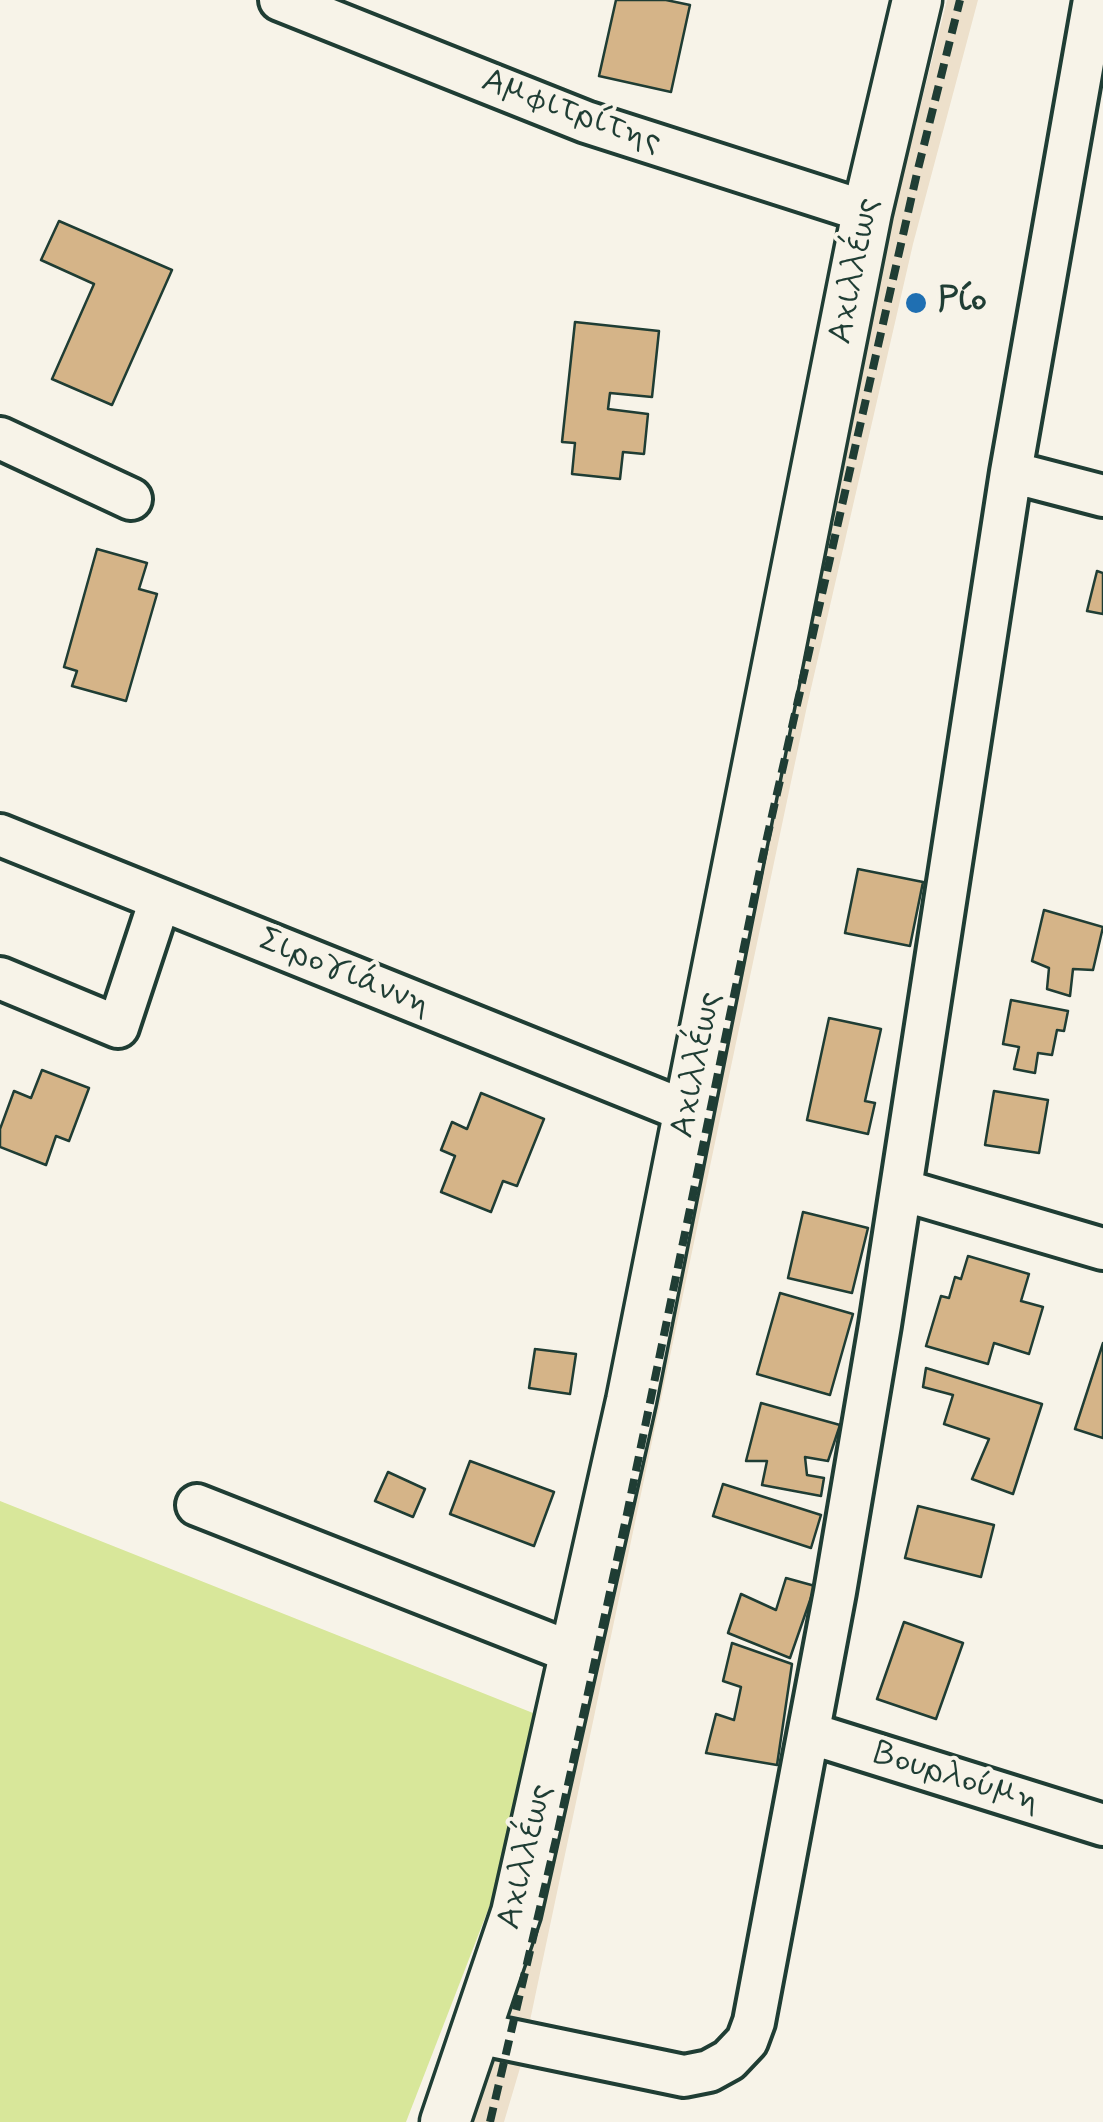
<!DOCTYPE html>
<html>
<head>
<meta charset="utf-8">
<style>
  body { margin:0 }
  canvas { display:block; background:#f7f3e8 }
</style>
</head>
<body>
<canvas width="1103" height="2122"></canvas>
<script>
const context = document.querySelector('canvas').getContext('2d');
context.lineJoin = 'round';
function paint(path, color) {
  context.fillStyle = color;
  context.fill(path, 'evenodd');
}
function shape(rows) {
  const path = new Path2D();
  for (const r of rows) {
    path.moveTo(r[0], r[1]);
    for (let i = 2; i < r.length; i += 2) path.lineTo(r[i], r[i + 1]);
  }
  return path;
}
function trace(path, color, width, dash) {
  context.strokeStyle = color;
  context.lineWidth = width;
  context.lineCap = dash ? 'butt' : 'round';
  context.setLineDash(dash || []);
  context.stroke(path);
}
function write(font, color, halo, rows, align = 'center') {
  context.font = font + ' Mynerve,sans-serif';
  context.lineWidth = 8;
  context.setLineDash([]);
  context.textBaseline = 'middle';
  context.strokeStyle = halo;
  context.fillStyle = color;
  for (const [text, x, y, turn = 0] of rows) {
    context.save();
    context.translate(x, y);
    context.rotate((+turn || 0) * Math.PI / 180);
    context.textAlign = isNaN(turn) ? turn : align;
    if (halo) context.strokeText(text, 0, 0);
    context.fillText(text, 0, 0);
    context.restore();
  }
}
const built = shape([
  [947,0,978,0,913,244,807,706,520,2068,504,2122,473,2122,492,2064,552,1807,884,251]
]);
const green = shape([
  [0,1501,538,1715,514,1823,493,1897,406,2122,0,2122]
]);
const building = shape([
  [616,0,666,0,690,5,671,92,599,76,616,0],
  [59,221,172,270,112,405,52,379,94,284,41,260,59,221],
  [575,322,659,331,652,397,610,393,608,409,648,414,644,454,623,452,620,479,572,474,575,443,562,442,575,322],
  [97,549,147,563,139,589,157,594,126,701,72,686,77,671,64,667,97,549],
  [1097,571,1103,573,1103,614,1087,611,1097,571],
  [858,869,923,882,910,946,845,933,858,869],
  [1044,910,1103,927,1093,970,1073,969,1070,996,1047,989,1049,968,1032,961,1044,910],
  [1011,1000,1068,1011,1064,1031,1057,1030,1052,1055,1038,1053,1035,1073,1014,1069,1019,1047,1003,1044,1011,1000],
  [829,1018,881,1029,865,1101,875,1103,868,1134,807,1120,829,1018],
  [42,1070,89,1088,69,1141,56,1136,46,1165,0,1147,0,1129,14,1091,31,1098,42,1070],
  [994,1091,1048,1100,1039,1153,985,1145,994,1091],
  [481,1093,544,1119,517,1186,503,1181,491,1212,441,1192,455,1156,441,1150,452,1122,467,1129,481,1093],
  [803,1212,868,1228,852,1293,788,1278,803,1212],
  [968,1256,1029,1274,1021,1301,1043,1307,1029,1354,994,1343,988,1364,926,1346,941,1296,949,1298,955,1277,961,1279,968,1256],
  [780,1293,853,1314,830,1395,757,1374,780,1293],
  [1103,1343,1103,1438,1075,1429,1103,1343],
  [535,1349,576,1354,570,1394,529,1388,535,1349],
  [926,1368,1042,1404,1013,1494,972,1479,989,1439,944,1424,953,1395,923,1387,926,1368],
  [761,1403,840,1425,828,1461,805,1457,807,1475,824,1478,821,1496,762,1485,767,1461,746,1461,761,1403],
  [470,1461,554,1492,534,1546,450,1514,470,1461],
  [388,1472,425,1489,413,1517,375,1501,388,1472],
  [723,1484,821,1515,811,1548,713,1516,723,1484],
  [918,1506,994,1525,981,1577,905,1558,918,1506],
  [786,1578,815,1586,790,1658,728,1633,741,1594,776,1610,786,1578],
  [904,1622,963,1643,936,1719,877,1699,904,1622],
  [732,1643,792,1664,777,1765,706,1753,716,1714,734,1720,741,1687,723,1681,732,1643]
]);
const minor = shape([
  [280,0,586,122,867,212],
  [0,438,131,499],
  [1011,472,1103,496],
  [0,835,688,1112],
  [0,978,118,1027,160,900],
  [902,1190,1103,1249],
  [197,1505,573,1653],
  [809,1733,1103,1825],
  [477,2033,684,2076,709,2071,729,2060,747,2041,754,2022,835,1592,880,1325,1011,472,1094,0]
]);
const tertiary = shape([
  [445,2122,516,1913,631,1401,867,212,917,0]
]);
const rail = shape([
  [490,2122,558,1831,627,1514,762,860,917,173,960,0]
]);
const markers = [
  [916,303,12,"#1f6fb2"]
];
const streetNames = [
  ["Αμφιτρίτης",571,113,20],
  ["Αχιλλέως",856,271,-79],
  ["Σιρογιάννη",344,974,22],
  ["Αχιλλέως",698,1065,-79],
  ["Βουρλούμη",956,1779,17],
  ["Αχιλλέως",527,1857,-77]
];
const poiNames = [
  ["Ρίο",938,303]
];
paint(built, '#ede0cb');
paint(green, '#d8e79a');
paint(building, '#d5b488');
trace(building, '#1f3d34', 2.5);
trace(minor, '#1f3d34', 48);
trace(tertiary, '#1f3d34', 55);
trace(minor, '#f7f3e8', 40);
trace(tertiary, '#f7f3e8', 48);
trace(rail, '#1f3d34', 8, [15, 8]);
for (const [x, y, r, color] of markers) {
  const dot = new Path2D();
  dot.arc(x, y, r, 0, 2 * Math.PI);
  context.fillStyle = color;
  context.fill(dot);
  trace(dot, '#f7f3e8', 4);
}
write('35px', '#1f3d34', '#f7f3e8', streetNames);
write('bold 35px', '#1f3d34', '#f7f3e8', poiNames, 'left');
</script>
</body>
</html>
